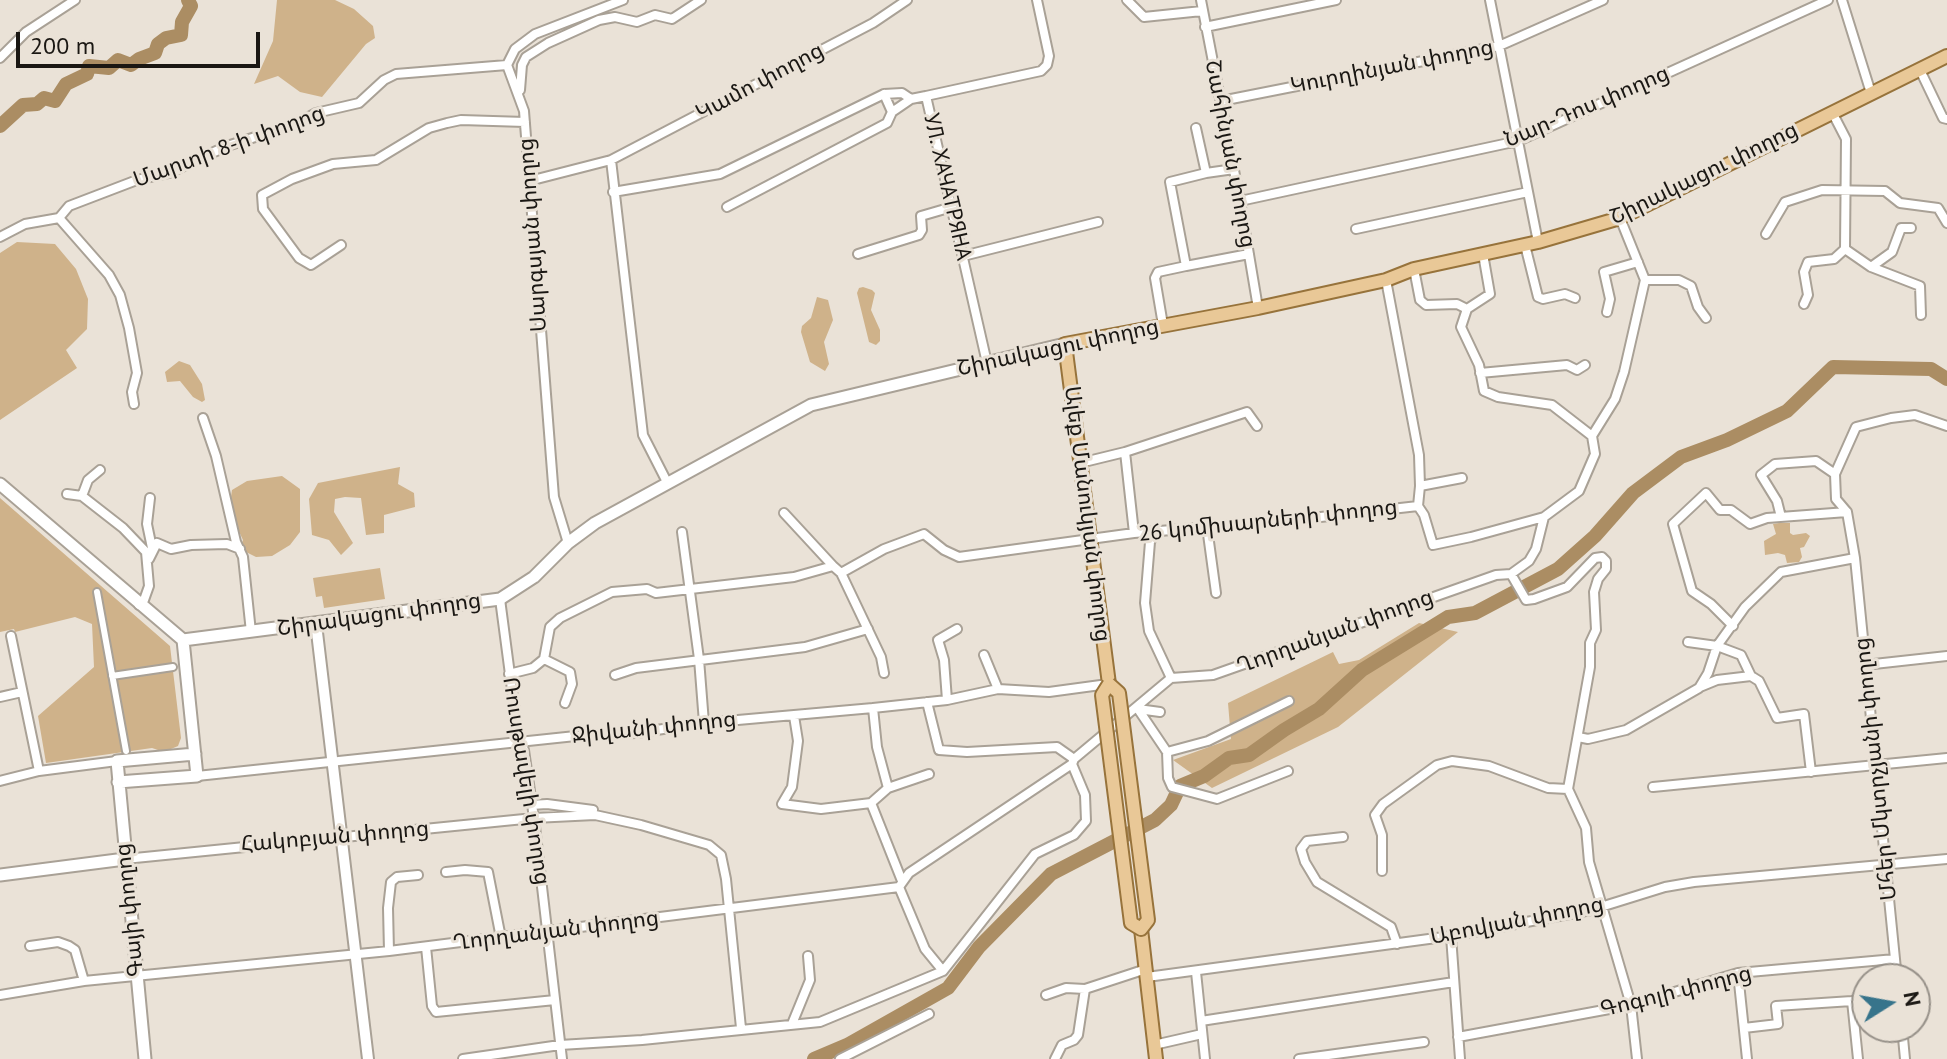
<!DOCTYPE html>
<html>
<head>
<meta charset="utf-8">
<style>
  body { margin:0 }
  #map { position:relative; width:1947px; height:1059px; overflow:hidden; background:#eae2d7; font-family:"PT Sans",sans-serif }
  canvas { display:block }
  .north { position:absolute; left:1851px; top:963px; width:80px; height:80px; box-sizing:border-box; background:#eae2d7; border:2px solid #979189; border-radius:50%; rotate:79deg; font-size:22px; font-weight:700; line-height:32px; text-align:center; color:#1a1713 }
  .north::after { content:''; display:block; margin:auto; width:28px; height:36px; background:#37748b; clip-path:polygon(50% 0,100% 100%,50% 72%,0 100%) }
  .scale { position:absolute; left:16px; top:32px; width:244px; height:36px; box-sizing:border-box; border:4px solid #1a1713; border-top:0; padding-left:10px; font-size:24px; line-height:28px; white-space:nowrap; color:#1a1713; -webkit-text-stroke:6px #eae2d7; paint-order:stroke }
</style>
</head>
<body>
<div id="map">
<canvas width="1947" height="1059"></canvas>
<div class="north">N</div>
<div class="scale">200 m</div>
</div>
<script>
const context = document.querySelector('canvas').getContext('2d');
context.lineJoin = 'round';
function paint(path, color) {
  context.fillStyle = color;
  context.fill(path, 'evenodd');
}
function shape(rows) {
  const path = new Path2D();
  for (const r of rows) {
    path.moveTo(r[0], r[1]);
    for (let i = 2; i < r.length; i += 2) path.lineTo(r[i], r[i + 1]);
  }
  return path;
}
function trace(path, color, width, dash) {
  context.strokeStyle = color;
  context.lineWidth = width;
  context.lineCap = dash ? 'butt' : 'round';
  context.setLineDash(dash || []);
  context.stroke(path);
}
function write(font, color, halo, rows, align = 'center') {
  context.font = font + ' "PT Sans","Noto Sans Armenian",sans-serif';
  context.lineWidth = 6;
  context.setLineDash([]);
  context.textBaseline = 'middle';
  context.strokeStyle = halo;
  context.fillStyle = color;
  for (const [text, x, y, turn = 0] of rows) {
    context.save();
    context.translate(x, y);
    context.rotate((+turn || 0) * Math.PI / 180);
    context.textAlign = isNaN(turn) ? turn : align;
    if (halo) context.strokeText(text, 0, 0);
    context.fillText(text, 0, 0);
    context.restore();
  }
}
const green = shape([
  [277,0,335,0,354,9,373,26,375,38,366,44,322,97,300,92,278,76,254,84,273,41],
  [17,242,55,244,76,269,88,299,87,329,66,350,77,368,0,420,0,253],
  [863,287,872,290,875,293,871,310,880,330,880,341,876,345,869,342,857,293,859,288],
  [817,297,828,300,833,320,824,342,829,364,825,371,810,362,801,332,802,326,811,318],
  [179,361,190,365,202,384,205,400,202,402,193,397,180,381,167,382,165,372],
  [400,467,398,484,414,493,415,507,384,515,384,533,366,535,361,498,345,497,335,499,334,512,353,543,341,555,329,540,312,535,309,499,318,483],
  [282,476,300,489,300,532,290,545,272,556,256,557,240,549,243,540,229,510,232,490,247,481],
  [0,498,170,646,181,738,178,746,164,752,152,748,46,763,38,716,94,667,92,624,75,617,15,632,14,629,0,632],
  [1779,523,1790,523,1790,533,1793,535,1806,533,1810,536,1804,547,1800,548,1802,557,1799,562,1787,563,1785,555,1778,553,1765,555,1764,541,1776,534,1773,524],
  [380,568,385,599,324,608,322,596,316,597,313,578],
  [1419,623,1458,632,1338,727,1212,788,1173,760,1231,739,1228,703,1333,652,1339,664,1359,660]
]);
const river = shape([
  [0,126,23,105,37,104,44,98,55,101,66,84,87,74,89,66,109,68,118,60,131,65,139,59,155,53,158,44,166,38,181,35,182,22,191,6,188,0],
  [814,1059,847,1045,948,988,979,947,1051,874,1155,820,1171,805,1180,786,1204,776,1229,758,1249,755,1284,730,1319,709,1362,670,1448,617,1475,613,1558,569,1595,536,1633,493,1681,457,1727,440,1787,411,1833,367,1931,369,1947,379]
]);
const pedestrian = shape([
  [97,592,126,751],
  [112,676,173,667]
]);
const minor = shape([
  [1127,0,1144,17,1202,11],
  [1201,0,1240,201,1258,308],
  [1490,0,1538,242],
  [1842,0,1871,93],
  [1205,27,1336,0],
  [0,58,26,32,75,0],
  [1920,70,1943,118,1947,119],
  [520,90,522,65,526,57,548,43,599,20,615,17,637,22,655,15,672,19,701,0],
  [1221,101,1499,46,1603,0],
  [892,112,911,99,926,96],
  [1832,112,1846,139,1845,249,1871,267,1920,286,1921,315],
  [1196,128,1206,173,1234,169],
  [611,160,643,435,668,484],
  [529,181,611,160,873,23,907,0],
  [613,192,720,174,884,94,902,93,911,99],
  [1240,201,1518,141,1828,0],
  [727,207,887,123,892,112,884,94],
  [59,218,109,275,120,295,129,328,137,373,132,392,134,404],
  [1356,229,1528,192],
  [1766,234,1785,202,1822,190,1885,191,1900,203,1938,208,1947,223],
  [0,237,25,224,59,218,69,206,137,180,169,173,227,146,296,124,316,113,359,103,384,80,396,74,507,65],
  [341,245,311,265,299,258,263,209,262,195,292,179,333,164,376,160,429,128,447,123,461,120,525,122],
  [1525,245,1538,297,1543,299,1565,294,1575,298],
  [858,254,919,235,922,230,921,216,952,207],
  [1483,254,1490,294,1467,309,1461,327,1479,365,1484,391,1498,397,1552,405,1592,436],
  [963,256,1098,222],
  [1186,266,1249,254],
  [1871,267,1892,252,1901,228,1911,228],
  [1414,269,1420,300,1426,305,1457,304,1467,309],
  [1386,280,1419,455,1420,486,1418,506,1424,515,1433,545,1471,537,1544,517,1579,491,1595,454,1592,436,1615,399,1624,372,1645,280,1620,218],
  [1645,280,1679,280,1691,286,1698,307,1706,318],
  [1804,304,1808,295,1804,272,1808,262,1834,259,1845,249],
  [1607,312,1610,299,1604,272,1638,262],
  [1163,325,1155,278,1158,272,1186,266,1170,182,1206,173],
  [987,363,926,96,1041,71,1047,65,1049,56,1037,0],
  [1480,373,1567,365,1577,370,1585,365],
  [203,418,216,456,236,542,243,557,251,632],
  [1125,452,1134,533],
  [1080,463,1125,452,1247,412,1257,426],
  [100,470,88,480,82,496,123,528,146,552,149,586,144,600,139,605],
  [1420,486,1462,478],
  [67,494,82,496],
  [150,498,147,524,152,548],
  [784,513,833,566],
  [1781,517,1777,501,1761,475,1775,464,1816,461,1835,474],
  [1207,527,1216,593],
  [682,532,699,659,704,723],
  [568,543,554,497,524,111,507,65,515,49,535,34,623,0],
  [149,559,157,543,171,549,191,545,227,544,240,549],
  [841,573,881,657,884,673],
  [1511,574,1529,561,1536,549,1544,517],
  [500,599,518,735,524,750,534,818,562,1059],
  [1733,626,1711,604,1692,591,1673,524,1706,493,1720,510,1731,510,1750,524,1767,518,1847,512],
  [11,636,39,771],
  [1688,642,1717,646,1741,655,1751,676],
  [984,655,998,689],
  [544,659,570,672,572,684,565,703],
  [1865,665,1947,656],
  [509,674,533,668,544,659,550,627,560,618,612,592,647,589,656,593,794,577,833,566,841,573,884,549,924,534,944,550,959,557,1134,533,1285,521,1418,506],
  [615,675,636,668,805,647,868,629],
  [1171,678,1213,675,1496,575,1511,574,1526,600,1534,599,1567,587,1595,558,1602,557,1606,561,1606,569,1598,579,1594,592,1596,630,1590,643,1590,667,1568,789,1586,828,1589,862,1631,1005,1637,1059],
  [1700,687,1717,680,1751,676,1759,681,1777,718,1804,714,1811,772],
  [0,697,22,692],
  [947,700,944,660,938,640,957,629],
  [927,702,939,750,967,752,1057,747,1074,759],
  [873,708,877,747,888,788],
  [1160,712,1138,709,1167,752,1208,741,1289,701],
  [794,716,798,741,792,787,782,804,821,809,871,803],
  [1578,737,1588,739,1626,730,1699,688,1708,673,1717,646,1745,607,1781,572,1855,558],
  [1167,752,1168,778,1172,787,1217,799,1288,771],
  [197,776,585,735,636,733,704,723,873,708,947,700,998,689,1049,692,1108,684],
  [0,781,39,771,117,761],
  [1653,787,1947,758],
  [531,805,547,804,593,810],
  [1343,837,1307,841,1301,849,1305,862,1317,882,1391,927,1397,944],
  [125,859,534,818,595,815,641,825,709,845,721,855,726,879,741,1028],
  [1382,871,1382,835,1375,815,1383,804,1437,765,1452,761,1489,766,1548,788,1568,789],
  [446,872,465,870,488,872,501,938],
  [902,881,871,803,888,788,929,774],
  [899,887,925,949,943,971],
  [1451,936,1460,1059],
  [30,946,58,942,69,946,75,950,84,981],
  [426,947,432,1006,436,1012,555,1000],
  [389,951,388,908,391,882,397,877,418,875],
  [1196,972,1205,1059],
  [1738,973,1747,1059],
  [1147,977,1451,936,1591,910,1665,887,1694,882,1947,859],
  [1897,979,1855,558,1847,512,1836,499,1835,474,1856,427,1891,418,1915,415,1947,426],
  [0,995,84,981,389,951,899,887,909,873,1072,764],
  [1046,995,1066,988,1085,989],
  [1201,1021,1454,982],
  [792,1024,810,980,808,956],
  [1902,1027,1905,1059],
  [1744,1028,1778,1024,1776,1006,1852,1001],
  [1458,1037,1631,1005,1738,973,1895,959],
  [1154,1045,1202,1034],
  [463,1059,560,1045,642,1040,820,1022,943,971,1035,854,1074,835,1086,821,1085,795,1072,764,1074,759,1171,678,1149,631,1145,603,1150,542,1155,532],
  [840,1059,929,1014],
  [1055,1059,1062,1045,1074,1040,1078,1035,1085,989,1146,969],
  [1299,1059,1424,1042],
  [1858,1059,1852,1001,1867,1000]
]);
const tertiary = shape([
  [316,624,368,1059]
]);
const secondary = shape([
  [0,484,183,640],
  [183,640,500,599,534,577,568,543,595,523,811,405,1065,344],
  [118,782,197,776,183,640],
  [0,875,125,859],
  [145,1059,117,761,195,754]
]);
const primary = shape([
  [1109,684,1065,344,1258,308,1386,280,1414,269,1538,242,1620,218,1947,56],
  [1141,929,1156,1059]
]);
const primaryBridge = shape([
  [1109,684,1119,693,1148,920,1141,929,1131,923,1102,695,1109,684]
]);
const streetNames = [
  ["Կուրղինյան փողոց",1392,67,-11],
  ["Կամո փողոց",760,82,-28],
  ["Նար-Դոս փողոց",1587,107,-23],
  ["Մարտի 8-ի փողոց",229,147,-20],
  ["Շահինյան փողոց",1230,154,79],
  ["Շիրակացու փողոց",1704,174,-26],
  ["УЛ. ХАЧАТРЯНА",947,187,77],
  ["Սարգսյան փողոց",533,235,-94],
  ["Շիրակացու փողոց",1058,348,-12],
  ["Ալեք Մանուկյան փողոց",1087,514,83],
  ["26 կոմիսարների փողոց",1268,521,-6],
  ["Շիրակացու փողոց",379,615,-8],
  ["Ղորղանյան փողոց",1335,632,-20],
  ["Ջիվանի փողոց",654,728,-6],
  ["Մհեր Մկտրչյանի փողոց",1876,769,-96],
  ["Ռուսթավելի փողոց",526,781,81],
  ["Հակոբյան փողոց",335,837,-5],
  ["Գայի փողոց",130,910,-96],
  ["Աբովյան փողոց",1517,921,-11],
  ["Ղորղանյան փողոց",556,931,-7],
  ["Գոգոլի փողոց",1676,992,-14]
];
paint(green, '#cfb28a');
trace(river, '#ab8d63', 14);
trace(pedestrian, '#a9a196', 10);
trace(minor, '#a9a196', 12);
trace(tertiary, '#a9a196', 14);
trace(secondary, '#a9a196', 15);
trace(primary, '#97733b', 16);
trace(pedestrian, '#fff', 6);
trace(minor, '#fff', 8);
trace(tertiary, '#fff', 10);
trace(secondary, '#fff', 11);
trace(primary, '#e9c897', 12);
trace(primaryBridge, '#97733b', 16, []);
trace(primaryBridge, '#e9c897', 12);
write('22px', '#1a1713', '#eae2d7', streetNames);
</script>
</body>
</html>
